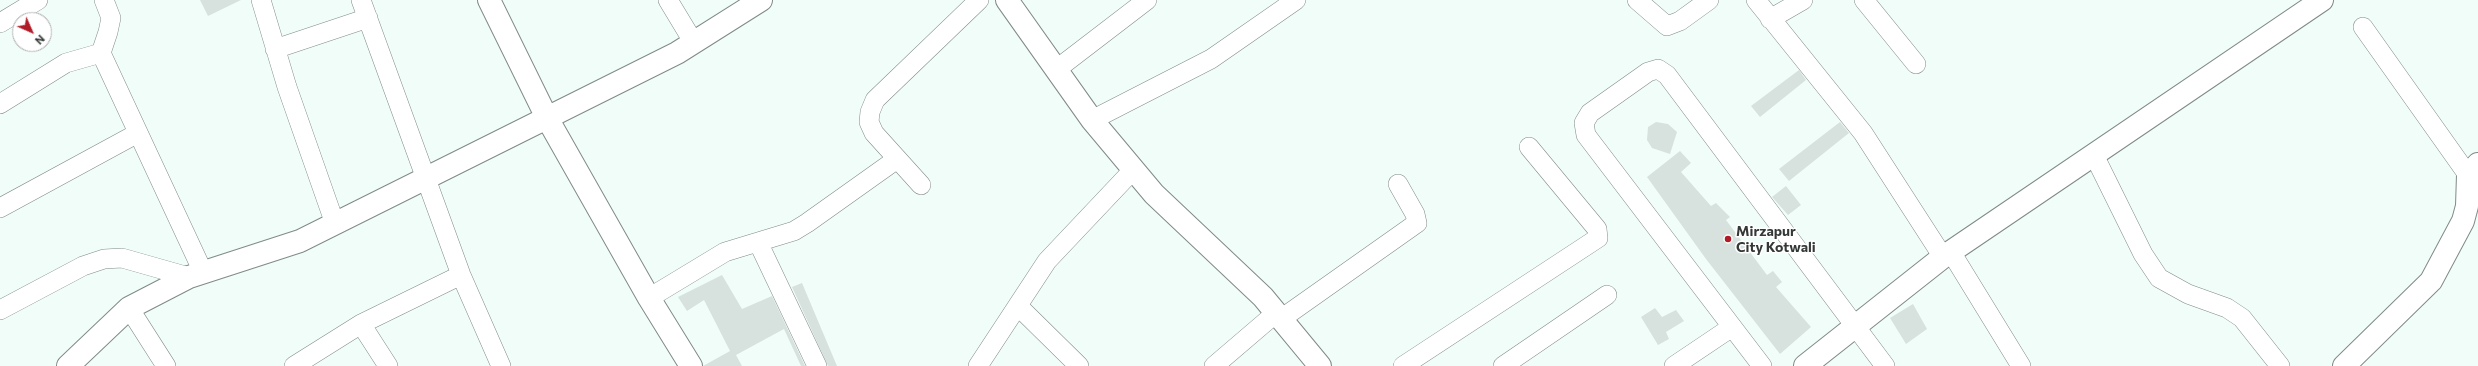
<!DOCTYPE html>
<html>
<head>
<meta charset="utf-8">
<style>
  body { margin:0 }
  #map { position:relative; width:2478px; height:366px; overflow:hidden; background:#f1fdf9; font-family:Commissioner,sans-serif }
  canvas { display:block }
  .north { position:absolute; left:12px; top:12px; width:40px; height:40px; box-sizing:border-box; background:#fff; border:1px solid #aeb0af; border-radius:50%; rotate:135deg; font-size:11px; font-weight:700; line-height:16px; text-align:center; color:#343937 }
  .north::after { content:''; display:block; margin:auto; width:14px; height:18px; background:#af1c28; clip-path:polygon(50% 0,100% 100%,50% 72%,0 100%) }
</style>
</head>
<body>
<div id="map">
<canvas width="2478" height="366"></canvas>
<div class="north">N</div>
</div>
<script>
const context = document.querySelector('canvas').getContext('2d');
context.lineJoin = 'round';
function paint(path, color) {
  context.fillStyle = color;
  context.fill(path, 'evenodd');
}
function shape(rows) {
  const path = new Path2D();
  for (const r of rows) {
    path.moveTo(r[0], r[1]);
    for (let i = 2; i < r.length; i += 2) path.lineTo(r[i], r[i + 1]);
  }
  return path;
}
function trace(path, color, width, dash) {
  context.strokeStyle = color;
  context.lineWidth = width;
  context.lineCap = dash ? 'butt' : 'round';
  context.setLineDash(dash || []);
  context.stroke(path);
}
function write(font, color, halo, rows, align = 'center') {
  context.font = font + ' Commissioner,sans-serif';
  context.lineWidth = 3;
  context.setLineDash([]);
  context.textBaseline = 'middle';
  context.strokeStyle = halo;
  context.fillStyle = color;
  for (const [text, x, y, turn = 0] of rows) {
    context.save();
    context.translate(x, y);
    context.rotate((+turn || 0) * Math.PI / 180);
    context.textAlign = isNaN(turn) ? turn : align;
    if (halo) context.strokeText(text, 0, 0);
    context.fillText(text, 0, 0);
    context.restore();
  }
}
const building = shape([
  [200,0,241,0,208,16],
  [1799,70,1806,80,1760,117,1751,106],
  [1656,122,1668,124,1677,132,1670,154,1652,148,1647,140,1648,127],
  [1840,122,1849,133,1789,181,1779,169],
  [1680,151,1691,163,1681,172,1711,206,1716,203,1730,217,1726,220,1767,275,1773,271,1782,282,1776,287,1811,327,1780,354,1706,259,1647,177],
  [1786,186,1801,205,1788,215,1772,197],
  [722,275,742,309,772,296,805,366,801,366,784,329,736,355,742,366,703,366,730,351,704,300,687,311,678,297],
  [802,283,837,366,828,366,792,287],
  [1913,304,1927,329,1906,344,1890,318],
  [1655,308,1662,317,1676,310,1684,321,1666,332,1669,339,1658,345,1641,317]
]);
const street = shape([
  [261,0,287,87,335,224],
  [361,0,461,275,501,366],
  [668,0,694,43],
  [1637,0,1667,26,1680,21,1709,0],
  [1756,0,1863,133,1943,257],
  [1864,0,1916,64],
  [1770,19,1803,0],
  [0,23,38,0],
  [2363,27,2468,175],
  [275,49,368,18],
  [101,53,108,32,111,18,104,0],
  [1057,69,1147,0],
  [0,104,66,63,101,53,203,272],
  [1092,120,1211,59,1296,0],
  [2094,155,2143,254,2159,278,2188,294,2227,308,2242,318,2280,366],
  [921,185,874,133,869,122,870,112,875,100,979,0],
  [0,208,138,133],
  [758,242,817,366],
  [1951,252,2021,366],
  [649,298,725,252,794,231,807,223,897,159],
  [1018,306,1079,366],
  [129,308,166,366],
  [0,310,83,266,104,259,122,258,189,277],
  [1281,319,1417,223,1415,214,1398,184],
  [294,366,361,324],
  [388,366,361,324,461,275],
  [978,366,1047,261,1134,169],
  [1214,366,1276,313],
  [1403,366,1598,238,1597,229,1529,147],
  [1503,366,1607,295],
  [1674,366,1732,327],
  [1762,366,1586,135,1584,123,1590,113,1648,72,1658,69,1667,75,1885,366]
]);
const secondary = shape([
  [489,0,547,118,649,298,691,366],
  [1007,0,1092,120,1154,194,1263,297,1320,366],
  [68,366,129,308,189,277,300,241,677,53,761,0],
  [1805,366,1943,257,2322,0],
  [2344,366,2431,281,2463,221,2467,206,2468,175,2478,164]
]);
const markers = [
  [1728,239,4,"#af1c28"]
];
const poiNames = [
  ["Mirzapur",1736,231],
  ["City Kotwali",1736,247]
];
paint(building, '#d7e2de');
trace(street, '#808b88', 20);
trace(secondary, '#808b88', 24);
trace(street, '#fff', 19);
trace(secondary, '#fff', 22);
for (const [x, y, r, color] of markers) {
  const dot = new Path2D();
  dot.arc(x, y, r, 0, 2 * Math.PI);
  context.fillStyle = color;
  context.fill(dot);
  trace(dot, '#fff', 1.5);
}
write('bold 14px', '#343937', '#fff', poiNames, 'left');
</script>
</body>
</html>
